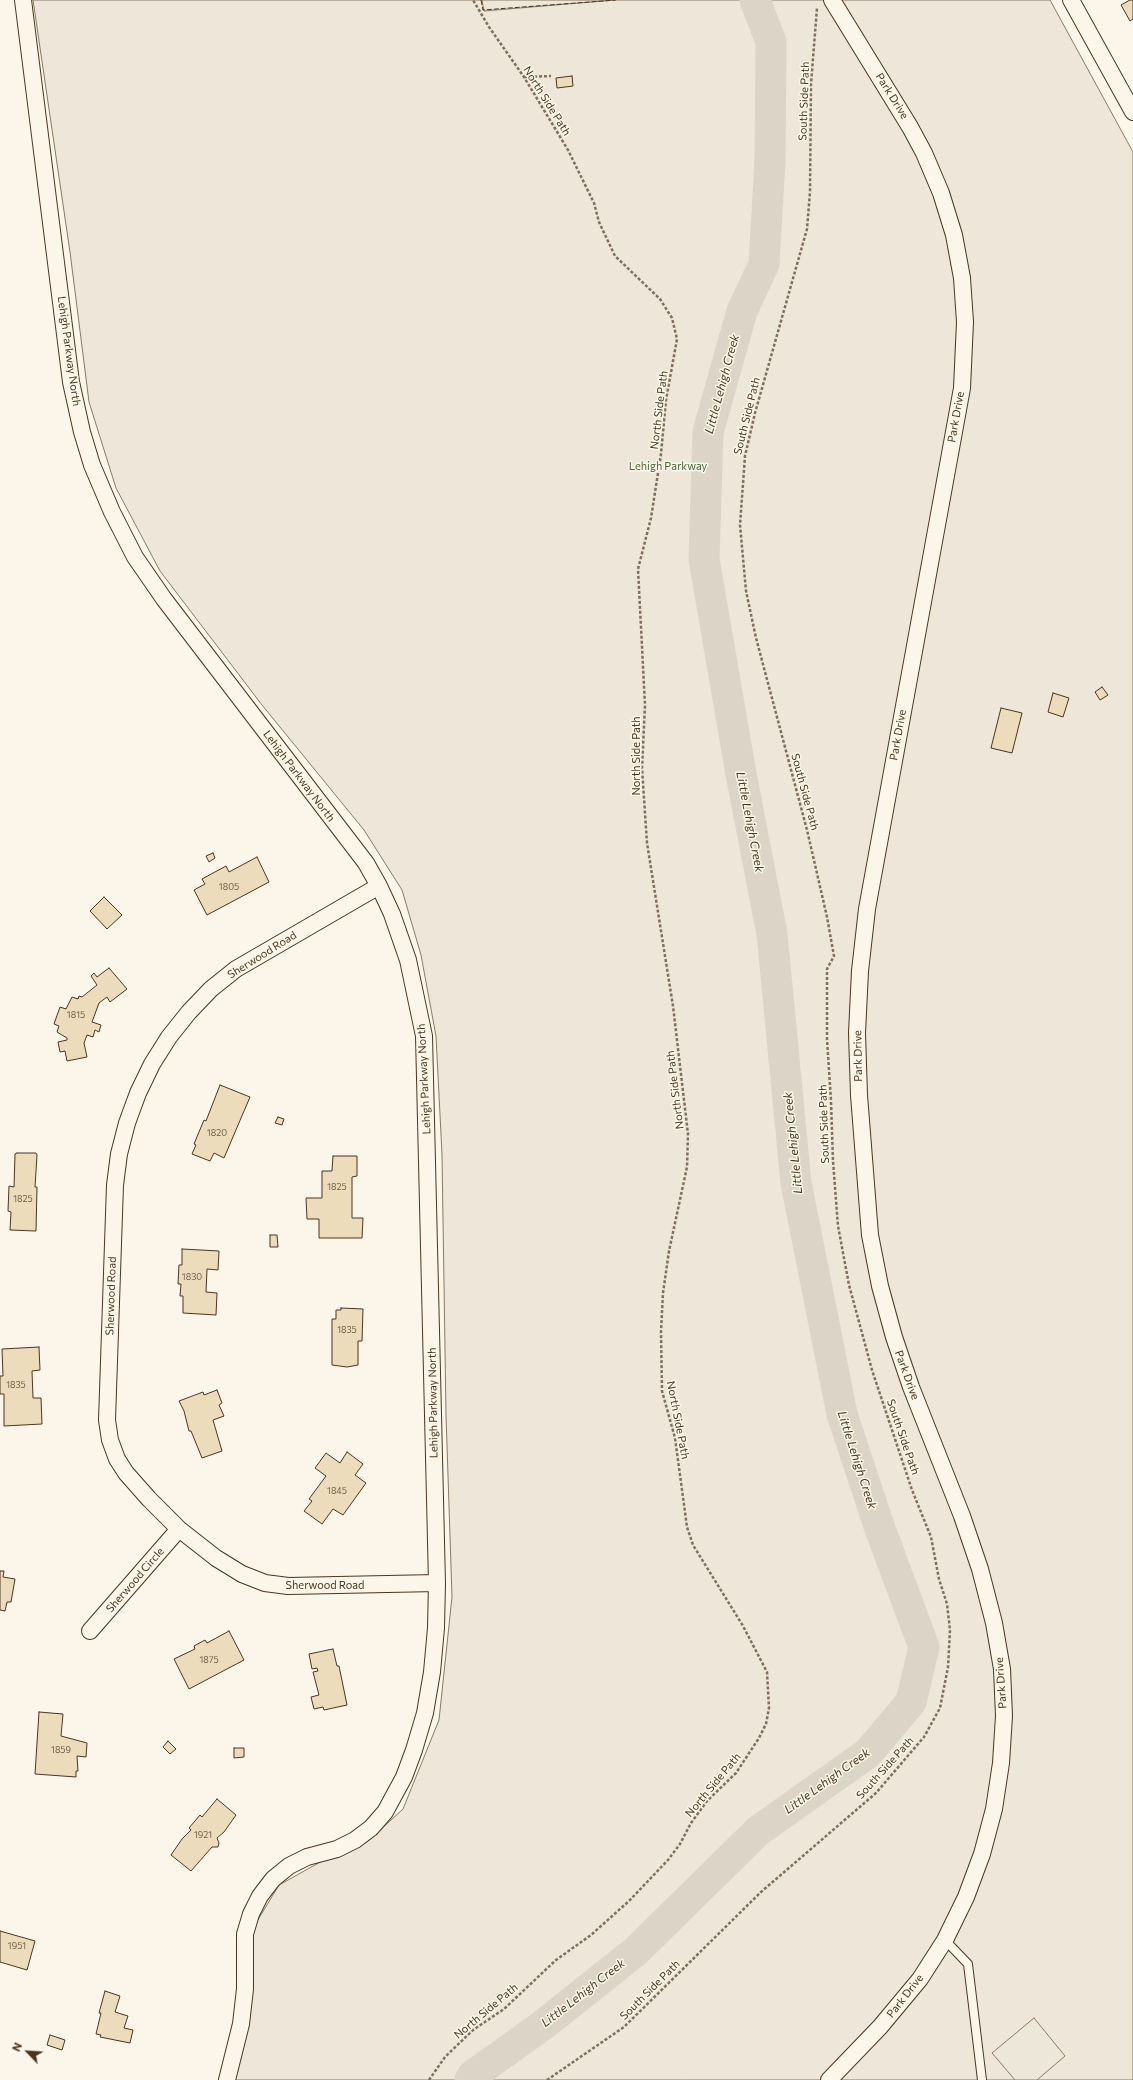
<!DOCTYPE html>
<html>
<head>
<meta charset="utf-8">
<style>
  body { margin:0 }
  #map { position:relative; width:1133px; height:2080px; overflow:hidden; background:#fbf6e9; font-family:Commissioner,sans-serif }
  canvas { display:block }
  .north { position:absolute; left:8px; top:2032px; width:40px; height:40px; -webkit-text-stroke:3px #fbf6e9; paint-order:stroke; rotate:295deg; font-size:11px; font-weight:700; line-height:16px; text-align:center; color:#4a3520 }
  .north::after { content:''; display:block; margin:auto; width:14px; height:18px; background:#4a3520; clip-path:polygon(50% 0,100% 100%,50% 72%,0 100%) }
</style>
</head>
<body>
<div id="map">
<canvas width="1133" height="2080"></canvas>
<div class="north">N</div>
</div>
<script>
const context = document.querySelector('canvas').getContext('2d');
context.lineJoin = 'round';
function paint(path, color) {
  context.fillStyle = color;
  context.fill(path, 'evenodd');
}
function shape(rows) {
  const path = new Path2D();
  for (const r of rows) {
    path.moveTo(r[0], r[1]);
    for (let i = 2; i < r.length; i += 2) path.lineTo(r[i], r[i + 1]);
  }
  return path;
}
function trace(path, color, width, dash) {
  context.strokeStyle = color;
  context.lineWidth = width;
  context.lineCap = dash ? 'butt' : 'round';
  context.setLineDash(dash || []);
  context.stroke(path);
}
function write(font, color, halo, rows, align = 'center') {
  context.font = font + ' Commissioner,sans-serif';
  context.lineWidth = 3;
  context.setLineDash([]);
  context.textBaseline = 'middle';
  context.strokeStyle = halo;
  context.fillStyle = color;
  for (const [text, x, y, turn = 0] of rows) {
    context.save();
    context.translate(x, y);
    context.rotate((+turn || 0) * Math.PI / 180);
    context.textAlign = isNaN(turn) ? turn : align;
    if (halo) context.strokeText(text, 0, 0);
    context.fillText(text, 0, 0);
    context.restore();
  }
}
const green = shape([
  [33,0,1050,0,1133,152,1133,2080,234,2080,253,1928,279,1885,324,1860,367,1842,403,1809,439,1720,452,1597,446,1415,442,1154,436,1036,421,955,402,890,364,830,262,705,160,571,116,488,89,402,70,252,33,0]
]);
const parking = shape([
  [482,0,615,0,484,11,482,0],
  [1034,2018,1065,2056,1037,2080,1015,2080,992,2053,1034,2018]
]);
const river = shape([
  [470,2080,473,2075,543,2025,636,1951,758,1831,868,1753,911,1702,924,1647,879,1526,842,1414,796,1183,772,934,741,774,704,559,708,432,742,311,764,264,770,161,771,42,755,0]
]);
const building = shape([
  [1130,0,1133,0,1133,19,1130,21,1121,5,1130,0],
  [572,76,573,86,557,88,556,78,572,76],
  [1102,687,1108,695,1100,700,1095,692,1102,687],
  [1053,693,1069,698,1063,717,1048,712,1053,693],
  [1001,708,1022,713,1012,753,991,748,1001,708],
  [213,853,215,858,209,862,206,856,213,853],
  [257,857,269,882,207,915,194,890,205,884,202,879,226,866,229,872,257,857],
  [104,897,122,915,107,929,90,911,104,897],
  [109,968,127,989,110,1002,107,997,99,1003,92,1022,101,1025,99,1032,95,1030,93,1037,87,1035,84,1043,87,1057,67,1061,65,1051,60,1052,58,1042,67,1040,67,1038,57,1032,59,1026,54,1024,60,1007,66,1009,72,997,78,999,79,996,82,997,97,985,91,976,94,973,97,977,109,968],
  [220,1085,250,1097,224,1158,214,1153,210,1161,192,1154,196,1145,194,1144,204,1120,206,1121,220,1085],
  [278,1117,284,1119,282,1125,275,1123,278,1117],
  [17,1153,36,1153,37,1155,35,1187,37,1187,36,1231,10,1230,11,1212,8,1211,9,1186,14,1187,15,1154,17,1153],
  [333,1156,357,1156,357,1176,352,1177,352,1218,363,1218,362,1238,319,1238,319,1219,307,1219,306,1198,322,1198,322,1171,332,1171,333,1156],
  [270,1235,277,1235,278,1247,270,1247,270,1235],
  [182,1249,219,1251,218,1270,207,1269,206,1292,217,1293,216,1315,183,1313,183,1296,180,1296,181,1284,178,1284,179,1265,182,1265,182,1249],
  [341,1308,363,1309,362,1341,358,1341,358,1365,347,1367,332,1365,332,1319,336,1319,336,1310,341,1310,341,1308],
  [39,1347,40,1370,32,1371,33,1398,41,1398,42,1424,4,1426,4,1394,0,1394,0,1376,3,1376,2,1349,39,1347],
  [217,1390,222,1403,219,1405,224,1416,213,1420,222,1451,202,1458,191,1431,189,1431,184,1411,179,1401,203,1392,204,1395,217,1390],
  [347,1452,363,1464,355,1475,366,1483,343,1515,333,1509,322,1524,304,1511,312,1501,309,1499,326,1476,315,1468,326,1453,340,1463,347,1452],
  [0,1571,4,1571,3,1577,15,1579,11,1602,7,1602,5,1611,0,1610,0,1571],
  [229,1631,244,1660,189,1689,174,1659,195,1649,194,1646,205,1640,207,1643,229,1631],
  [333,1649,337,1666,339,1666,347,1705,324,1710,323,1707,314,1709,311,1697,319,1695,313,1672,318,1671,317,1668,312,1669,309,1654,333,1649],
  [39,1712,63,1714,61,1736,87,1743,86,1757,77,1756,78,1771,76,1771,76,1777,35,1774,39,1712],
  [168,1741,176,1749,170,1754,163,1747,168,1741],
  [234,1748,244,1748,244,1757,234,1758,234,1748],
  [217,1799,236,1815,224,1832,217,1838,219,1843,218,1847,212,1847,191,1871,171,1855,182,1839,191,1830,189,1828,200,1815,202,1817,217,1799],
  [0,1931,35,1941,27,1970,0,1962,0,1931],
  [105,1991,120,1996,115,2012,128,2016,124,2028,133,2030,130,2043,100,2037,101,2035,96,2034,101,2013,99,2013,105,1991],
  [50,2035,65,2040,62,2050,47,2045,50,2035]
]);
const path = shape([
  [524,77,551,76],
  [429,2080,445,2057,473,2030,504,2009,556,1960,591,1935,629,1901,668,1860,680,1844,691,1823,707,1801,736,1773,759,1738,766,1724,769,1708,767,1672,743,1626,693,1545,687,1527,675,1438,662,1391,661,1332,663,1293,669,1251,687,1167,688,1134,673,1006,647,843,642,768,645,705,638,569,651,518,661,454,666,400,677,339,672,318,660,299,615,256,599,222,594,203,568,150,524,77,489,27,473,0],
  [547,2080,624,2027,761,1892,876,1793,924,1737,940,1708,948,1667,950,1630,947,1604,939,1579,931,1537,912,1490,872,1370,849,1285,838,1226,833,1161,831,1101,827,1039,827,969,834,956,827,917,807,830,756,638,746,591,740,525,745,456,755,413,807,229,810,192,811,84,817,8]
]);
const service = shape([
  [945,1940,968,1964,982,2080]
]);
const minor = shape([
  [23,0,71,382,82,432,92,465,112,512,135,557,164,599,366,863,379,886,392,914,408,960,424,1036,437,1583,436,1628,432,1672,425,1713,414,1750,404,1777,385,1812,371,1828,355,1840,337,1849,307,1857,289,1866,273,1879,260,1896,251,1914,245,1934,245,1989,241,2024,227,2080],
  [1071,0,1133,112],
  [379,886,236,969,211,989,189,1012,169,1037,152,1064,138,1093,127,1123,119,1154,115,1185,107,1420,110,1440,117,1459,126,1473,149,1499,179,1529,216,1558,242,1574,265,1583,288,1586,437,1583],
  [90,1631,179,1529],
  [829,2080,880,2027,920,1979,945,1940,966,1897,982,1854,994,1809,1001,1763,1004,1716,1002,1669,994,1623,980,1569,962,1516,911,1387,894,1337,880,1286,870,1235,859,1095,857,1033,860,971,867,909,962,388,965,322,962,278,954,235,941,193,924,153,910,127,832,0]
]);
const fence = shape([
  [481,0,483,10,616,0]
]);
const numberNames = [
  ["1805",229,887],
  ["1815",76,1015],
  ["1820",217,1133],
  ["1825",337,1187],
  ["1825",23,1199],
  ["1830",192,1277],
  ["1835",347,1330],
  ["1835",16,1385],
  ["1845",337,1491],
  ["1875",209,1660],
  ["1859",61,1750],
  ["1921",203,1835],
  ["1951",17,1946]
];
const streetNames = [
  ["Park Drive",892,96,58],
  ["North Side Path",547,101,58],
  ["South Side Path",804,101,-88],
  ["Lehigh Parkway North",69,351,82],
  ["North Side Path",659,410,-83],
  ["South Side Path",747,416,-76],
  ["Park Drive",956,417,-80],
  ["Park Drive",898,735,-80],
  ["North Side Path",636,756,-90],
  ["Lehigh Parkway North",299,776,53],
  ["South Side Path",805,792,75],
  ["Sherwood Road",262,955,-32],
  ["Park Drive",858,1056,-91],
  ["Lehigh Parkway North",424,1079,-93],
  ["North Side Path",675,1090,-97],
  ["South Side Path",824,1124,-92],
  ["Sherwood Road",111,1296,-88],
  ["Park Drive",907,1375,70],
  ["Lehigh Parkway North",433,1403,-91],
  ["North Side Path",678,1420,79],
  ["South Side Path",903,1437,71],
  ["Sherwood Circle",135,1580,-49],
  ["Sherwood Road",325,1585],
  ["Park Drive",1001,1683,-94],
  ["South Side Path",885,1768,-48],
  ["North Side Path",713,1785,-50],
  ["South Side Path",650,1990,-45],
  ["Park Drive",905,1996,-52],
  ["North Side Path",486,2011,-40]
];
const parkNames = [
  ["Lehigh Parkway",668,466]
];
const waterNames = [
  ["Little Lehigh Creek",722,384,-75],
  ["Little Lehigh Creek",750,822,79],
  ["Little Lehigh Creek",793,1143,-96],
  ["Little Lehigh Creek",857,1460,72],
  ["Little Lehigh Creek",827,1781,-36],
  ["Little Lehigh Creek",583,1993,-38]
];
paint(green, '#ede6d9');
trace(green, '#887966', 1);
paint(parking, '#ede7d9');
trace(parking, '#887966', 1);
trace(river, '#dcd4c6', 31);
paint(building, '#ecdcbc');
trace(building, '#4a3520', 1);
trace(service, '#4a3520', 10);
trace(minor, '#4a3520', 18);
trace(path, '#7f6f5c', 2.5, [3, 2]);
trace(service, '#fbf6e9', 8);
trace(minor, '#fbf6e9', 16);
trace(fence, '#4a3520', 1, [5, 2]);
write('9px', '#725f47', null, numberNames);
write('11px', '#4a3520', '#fbf6e9', streetNames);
write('11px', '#436837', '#fbf6e9', parkNames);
write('italic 12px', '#4a3520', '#fbf6e9', waterNames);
</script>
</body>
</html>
